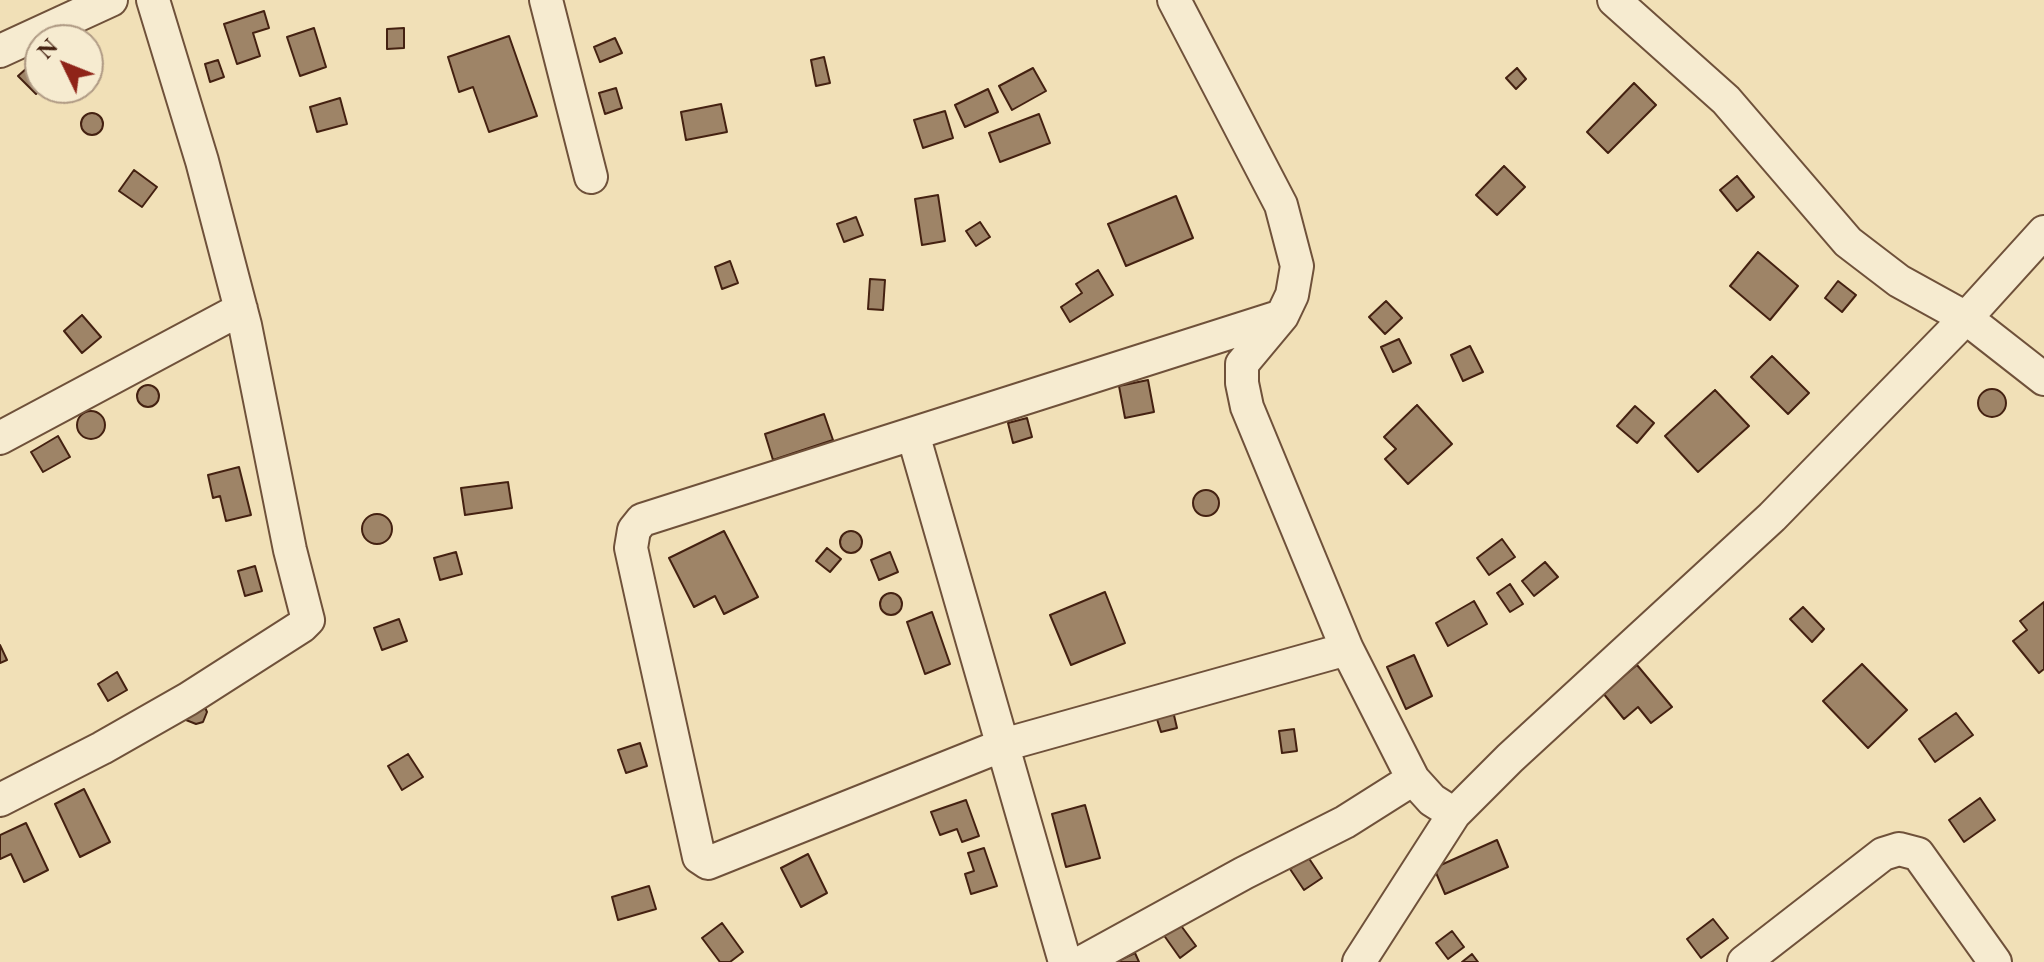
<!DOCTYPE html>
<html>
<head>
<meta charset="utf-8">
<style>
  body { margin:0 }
  #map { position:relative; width:2044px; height:962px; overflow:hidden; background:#f1e0b7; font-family:"EB Garamond",serif }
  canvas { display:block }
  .north { position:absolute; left:24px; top:24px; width:80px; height:80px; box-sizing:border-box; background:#f6ebd0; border:2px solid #af9a84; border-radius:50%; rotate:313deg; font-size:22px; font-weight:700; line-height:32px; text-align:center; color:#442111 }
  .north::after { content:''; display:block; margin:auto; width:28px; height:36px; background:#8f2418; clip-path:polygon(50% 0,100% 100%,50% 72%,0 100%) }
</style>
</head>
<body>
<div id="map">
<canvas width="2044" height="962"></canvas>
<div class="north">N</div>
</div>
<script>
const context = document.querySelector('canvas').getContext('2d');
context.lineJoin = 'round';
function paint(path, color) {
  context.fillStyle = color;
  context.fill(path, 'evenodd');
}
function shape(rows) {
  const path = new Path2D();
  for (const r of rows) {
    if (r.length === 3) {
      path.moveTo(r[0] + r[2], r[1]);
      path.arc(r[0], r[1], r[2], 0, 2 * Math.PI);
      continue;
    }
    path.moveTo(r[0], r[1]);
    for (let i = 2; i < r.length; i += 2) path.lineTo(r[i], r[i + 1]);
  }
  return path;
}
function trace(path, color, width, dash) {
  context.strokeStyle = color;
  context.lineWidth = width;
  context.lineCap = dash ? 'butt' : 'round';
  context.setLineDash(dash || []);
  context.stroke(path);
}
const building = shape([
  [264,11,269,28,253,33,260,56,237,64,224,24,264,11],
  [314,28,326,67,300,76,287,37,314,28],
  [404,28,404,48,387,49,387,29,404,28],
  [509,36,537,116,489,132,473,87,459,92,448,57,509,36],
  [615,38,622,53,600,62,594,47,615,38],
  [824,57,830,83,816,86,811,60,824,57],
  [37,59,40,63,42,88,36,94,18,76,37,59],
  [218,60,224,77,210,82,205,64,218,60],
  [1033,68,1046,91,1012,110,999,86,1033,68],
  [1517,68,1526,79,1516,89,1506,78,1517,68],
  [1634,83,1656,105,1608,153,1587,132,1634,83],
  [616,88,622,108,605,114,599,93,616,88],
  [988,89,998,112,965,127,955,105,988,89],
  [340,98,347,124,317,132,310,107,340,98],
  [721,104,727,132,686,140,681,112,721,104],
  [945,111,953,138,923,148,914,120,945,111],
  [92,124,11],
  [1039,114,1050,143,1000,162,989,133,1039,114],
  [1504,166,1525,187,1497,215,1476,195,1504,166],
  [134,170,157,187,142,207,119,191,134,170],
  [1737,176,1754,197,1737,211,1720,190,1737,176],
  [938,195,945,241,922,245,915,199,938,195],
  [1176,196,1193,238,1126,266,1108,224,1176,196],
  [856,217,863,235,844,242,837,224,856,217],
  [980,222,990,237,976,246,966,231,980,222],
  [1758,252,1798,286,1770,320,1730,286,1758,252],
  [730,261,738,283,722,289,715,267,730,261],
  [1098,270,1113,295,1070,322,1061,307,1082,293,1076,284,1098,270],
  [870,279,885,280,883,310,868,309,870,279],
  [1838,281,1856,295,1842,312,1825,298,1838,281],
  [1386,301,1402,318,1385,334,1369,317,1386,301],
  [82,315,101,337,82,353,64,331,82,315],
  [1399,339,1411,363,1393,372,1381,347,1399,339],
  [1470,346,1483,372,1463,381,1451,355,1470,346],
  [1772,356,1809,393,1788,414,1751,377,1772,356],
  [1148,380,1154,412,1125,418,1119,386,1148,380],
  [148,396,11],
  [1992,403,14],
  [1715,390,1749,426,1698,472,1665,436,1715,390],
  [1417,405,1452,444,1408,484,1385,459,1396,449,1384,437,1417,405],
  [1635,406,1654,423,1637,443,1617,426,1635,406],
  [91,425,14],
  [824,414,833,440,773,460,765,434,824,414],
  [1027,418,1032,437,1013,443,1008,423,1027,418],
  [58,436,70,457,43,472,31,452,58,436],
  [239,467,251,515,226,521,220,496,213,498,208,475,239,467],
  [508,482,512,508,465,515,461,488,508,482],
  [1206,503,13],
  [377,529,15],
  [724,531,758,597,724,614,715,596,694,607,669,558,724,531],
  [851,542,11],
  [1502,539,1515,557,1489,575,1477,558,1502,539],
  [827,548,841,559,830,572,816,561,827,548],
  [456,552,462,574,440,580,434,558,456,552],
  [890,552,898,572,879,580,871,560,890,552],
  [1545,562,1558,577,1534,596,1522,581,1545,562],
  [255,566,262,591,245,596,238,571,255,566],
  [1510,584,1523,604,1510,612,1497,593,1510,584],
  [1105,592,1125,643,1071,665,1050,615,1105,592],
  [891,604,11],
  [1474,601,1487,624,1448,646,1436,623,1474,601],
  [2044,602,2044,669,2039,673,2013,641,2027,630,2020,621,2044,602],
  [1803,607,1824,629,1812,642,1790,619,1803,607],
  [932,612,950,664,925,674,907,622,932,612],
  [399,619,407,641,382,650,374,628,399,619],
  [0,645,7,660,0,663,0,645],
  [1414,655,1432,696,1406,709,1387,667,1414,655],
  [1862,664,1907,710,1868,748,1823,701,1862,664],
  [1637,665,1672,707,1651,723,1638,707,1624,719,1603,693,1637,665],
  [117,672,127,690,108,701,98,684,117,672],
  [204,705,207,712,203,722,196,724,186,720,185,716,204,705],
  [1173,711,1177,728,1161,732,1156,716,1173,711],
  [1956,713,1973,735,1935,762,1919,739,1956,713],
  [1294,729,1297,751,1282,753,1279,731,1294,729],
  [640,743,647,766,626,773,618,750,640,743],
  [408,754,423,777,402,790,388,766,408,754],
  [84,789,110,842,80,857,55,804,84,789],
  [1980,798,1995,820,1964,842,1949,820,1980,798],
  [966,800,979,836,962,842,957,829,940,835,931,812,966,800],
  [1085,805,1100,858,1066,867,1052,814,1085,805],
  [26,823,48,870,24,882,11,854,0,859,0,835,26,823],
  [1497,840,1508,867,1445,894,1434,868,1497,840],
  [984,848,997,886,971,894,965,874,974,871,968,853,984,848],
  [808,854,827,893,801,907,781,868,808,854],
  [1308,857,1322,878,1304,890,1290,869,1308,857],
  [649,886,656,909,618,920,612,897,649,886],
  [1713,919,1728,938,1701,958,1687,939,1713,919],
  [722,923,743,952,730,962,720,962,702,938,722,923],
  [1179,923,1196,946,1180,958,1163,934,1179,923],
  [1452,931,1464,947,1448,959,1436,943,1452,931],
  [1135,953,1139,962,1116,962,1135,953],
  [1472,954,1478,962,1462,962,1472,954]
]);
const street = shape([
  [546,0,591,177],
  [1174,0,1281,205,1297,266,1292,295,1282,316,1242,364,1242,383,1247,407,1347,649,1413,779,1432,800,1454,814],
  [1614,0,1726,100,1848,242,1899,281,1966,318,2044,379],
  [0,51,111,0],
  [1282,316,642,520,634,530,631,548,699,857,708,863,1003,745,1347,649],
  [913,434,1065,962],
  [0,438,241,309],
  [0,800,102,748,188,699,302,626,308,620,290,550,245,325,202,161,153,0],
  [1082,962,1244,873,1345,822,1413,779],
  [1359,962,1454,814,1510,758,1772,517,1966,318,2044,232],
  [1744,962,1883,854,1899,849,1918,854,1995,962]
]);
paint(building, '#9e8467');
trace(building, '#442111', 2);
trace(street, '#6f513a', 36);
trace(street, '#f6ebd0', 32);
</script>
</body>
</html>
